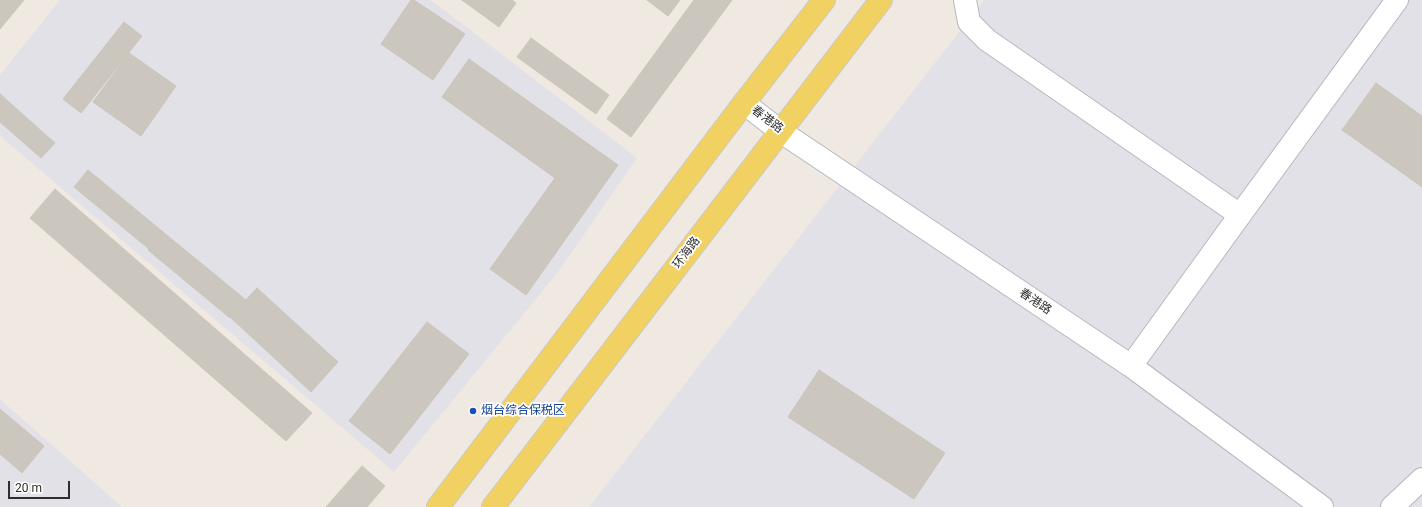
<!DOCTYPE html>
<html>
<head>
<meta charset="utf-8">
<style>
  body { margin:0 }
  #map { position:relative; width:1422px; height:507px; overflow:hidden; background:#efe9e1; font-family:Roboto,sans-serif }
  canvas { display:block }
  .scale { position:absolute; left:8px; top:481px; width:62px; height:18px; box-sizing:border-box; border:2px solid #2e2e2e; border-top:0; padding-left:5px; font-size:12px; line-height:14px; white-space:nowrap; color:#2e2e2e; -webkit-text-stroke:3px #fff; paint-order:stroke }
</style>
</head>
<body>
<div id="map">
<canvas width="1422" height="507"></canvas>
<div class="scale">20 m</div>
</div>
<script>
const context = document.querySelector('canvas').getContext('2d');
context.lineJoin = 'round';
function paint(path, color) {
  context.fillStyle = color;
  context.fill(path, 'evenodd');
}
function shape(rows) {
  const path = new Path2D();
  for (const r of rows) {
    path.moveTo(r[0], r[1]);
    for (let i = 2; i < r.length; i += 2) path.lineTo(r[i], r[i + 1]);
  }
  return path;
}
function trace(path, color, width, dash) {
  context.strokeStyle = color;
  context.lineWidth = width;
  context.lineCap = dash ? 'butt' : 'round';
  context.setLineDash(dash || []);
  context.stroke(path);
}
function write(font, color, halo, rows, align = 'center') {
  context.font = font + ' Roboto,"Noto Sans SC",sans-serif';
  context.lineWidth = 3.5;
  context.setLineDash([]);
  context.textBaseline = 'middle';
  context.strokeStyle = halo;
  context.fillStyle = color;
  for (const [text, x, y, turn = 0] of rows) {
    context.save();
    context.translate(x, y);
    context.rotate((+turn || 0) * Math.PI / 180);
    context.textAlign = isNaN(turn) ? turn : align;
    if (halo) context.strokeText(text, 0, 0);
    context.fillText(text, 0, 0);
    context.restore();
  }
}
const industrial = shape([
  [60,0,431,0,637,158,558,272,394,472,0,136,0,75],
  [984,0,1422,0,1422,507,589,507],
  [0,399,122,507,0,507]
]);
const building = shape([
  [0,0,24,0,0,29,0,0],
  [411,0,414,0,465,34,433,80,381,44,411,0],
  [462,0,512,0,516,3,499,27,462,0],
  [647,0,680,0,668,16,647,0],
  [694,0,732,0,631,137,607,119,694,0],
  [124,22,142,36,81,113,63,99,124,22],
  [531,38,609,95,596,114,517,57,531,38],
  [129,53,176,86,141,136,93,102,129,53],
  [469,59,618,165,526,295,490,269,555,178,442,97,469,59],
  [1376,83,1422,116,1422,187,1342,130,1376,83],
  [0,94,55,143,41,158,0,122,0,94],
  [88,170,163,232,149,249,74,187,88,170],
  [55,189,312,413,286,441,30,218,55,189],
  [163,232,246,300,230,318,148,250,163,232],
  [257,288,338,362,311,392,230,317,257,288],
  [427,322,469,354,390,454,349,421,427,322],
  [819,370,945,453,914,499,788,417,819,370],
  [0,409,44,446,22,473,0,454,0,409],
  [362,466,385,486,367,507,326,507,362,466]
]);
const minor = shape([
  [965,0,969,22,987,40,1240,215,1131,366],
  [744,103,780,131,1131,366,1322,507],
  [1240,215,1397,0],
  [1392,507,1422,479]
]);
const major = shape([
  [438,507,744,103,824,0],
  [493,507,881,0]
]);
const markers = [
  [473,411,4,"#1a4fb4"]
];
const streetNames = [
  ["春港路",767,120,37],
  ["环海路",687,253,-53],
  ["春港路",1035,302,34]
];
const transitNames = [
  ["烟台综合保税区",481,411]
];
paint(industrial, '#e3e1e8');
paint(building, '#cbc7bf');
trace(building, '#cbc5ba', 1);
trace(minor, '#b4b7c1', 24);
trace(major, '#c9c9c9', 24);
trace(minor, '#fff', 22);
trace(major, '#f2d163', 22);
for (const [x, y, r, color] of markers) {
  const dot = new Path2D();
  dot.arc(x, y, r, 0, 2 * Math.PI);
  context.fillStyle = color;
  context.fill(dot);
  trace(dot, '#fff', 1.5);
}
write('12px', '#2e2e2e', '#fff', streetNames);
write('12px', '#164399', '#fff', transitNames, 'left');
</script>
</body>
</html>
